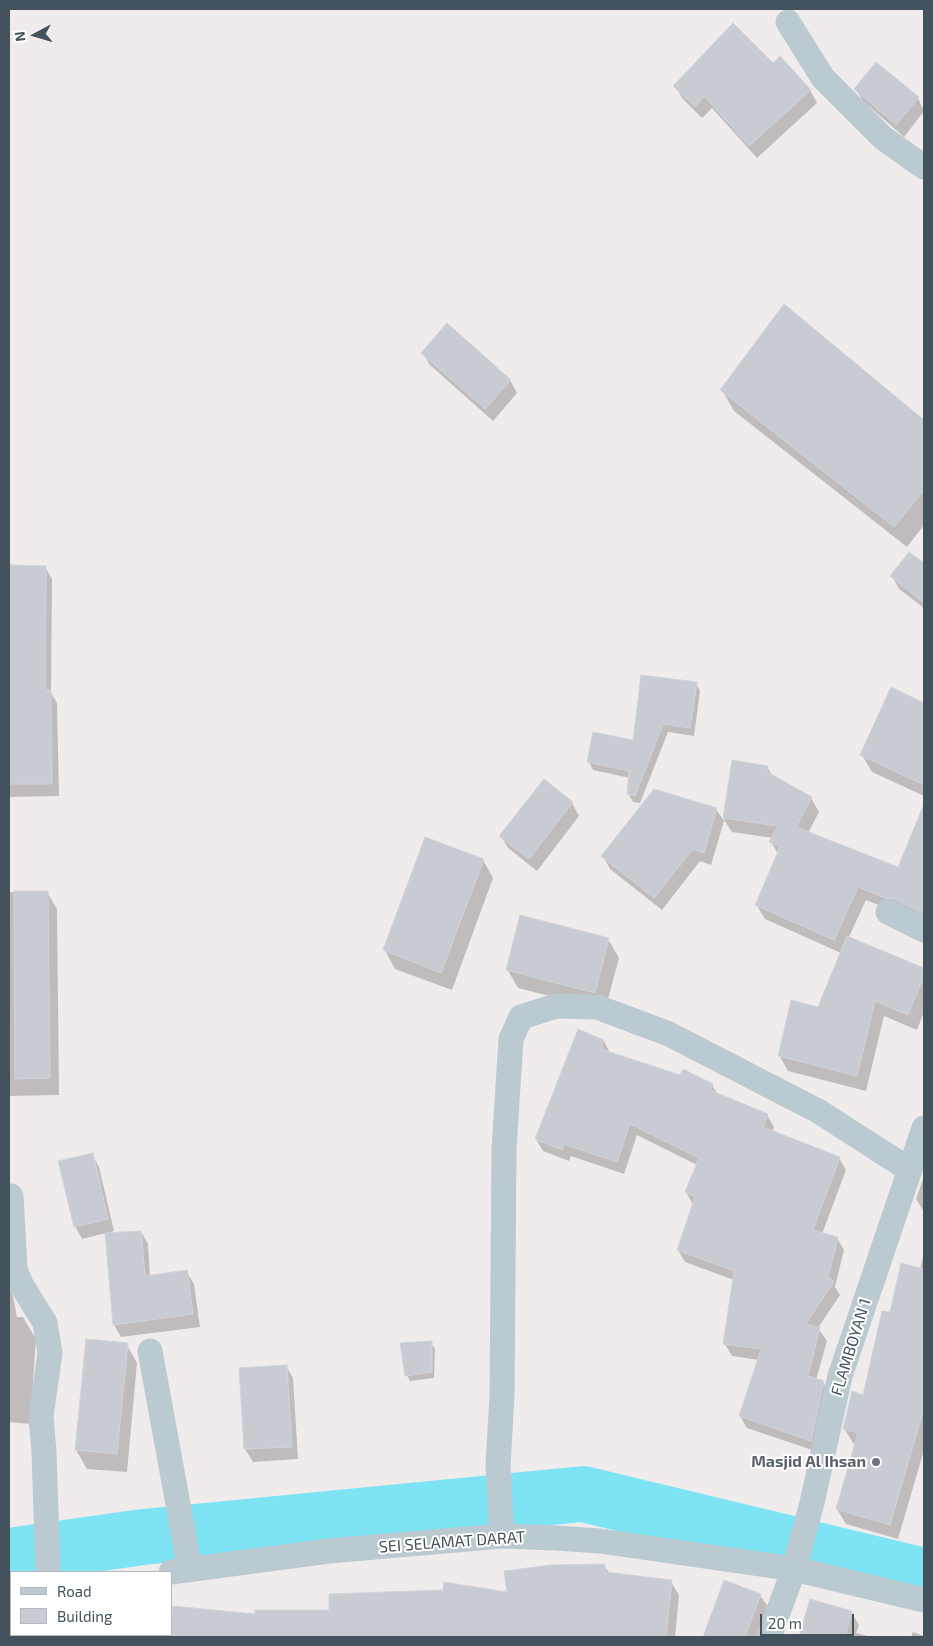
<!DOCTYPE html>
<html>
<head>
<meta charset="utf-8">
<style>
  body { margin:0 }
  #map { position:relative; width:933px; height:1646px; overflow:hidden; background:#f0ecec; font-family:"Exo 2",sans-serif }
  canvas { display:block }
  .frame { position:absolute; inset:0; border:10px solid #43525c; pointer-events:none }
  .legend { position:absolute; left:10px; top:1571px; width:162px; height:65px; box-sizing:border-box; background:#fff; border:1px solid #b4babe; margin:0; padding:6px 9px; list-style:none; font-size:15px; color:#43525c }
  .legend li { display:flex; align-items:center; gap:10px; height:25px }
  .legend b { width:25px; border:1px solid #b4babe }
  .north { position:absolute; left:10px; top:10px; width:50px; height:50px; -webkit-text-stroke:4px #fff; paint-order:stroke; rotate:264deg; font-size:14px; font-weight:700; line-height:20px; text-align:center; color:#43525c }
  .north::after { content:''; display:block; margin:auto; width:18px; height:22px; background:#43525c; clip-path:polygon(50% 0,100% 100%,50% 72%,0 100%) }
  .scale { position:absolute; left:760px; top:1614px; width:94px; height:22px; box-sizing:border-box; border:2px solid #43525c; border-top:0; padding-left:6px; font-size:15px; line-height:18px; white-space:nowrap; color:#43525c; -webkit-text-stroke:4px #fff; paint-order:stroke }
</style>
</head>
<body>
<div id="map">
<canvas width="933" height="1646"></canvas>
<div class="frame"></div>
<ul class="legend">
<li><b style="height:6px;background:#bbc9d1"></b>Road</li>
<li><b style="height:14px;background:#c8ccd2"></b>Building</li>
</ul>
<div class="north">N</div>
<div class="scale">20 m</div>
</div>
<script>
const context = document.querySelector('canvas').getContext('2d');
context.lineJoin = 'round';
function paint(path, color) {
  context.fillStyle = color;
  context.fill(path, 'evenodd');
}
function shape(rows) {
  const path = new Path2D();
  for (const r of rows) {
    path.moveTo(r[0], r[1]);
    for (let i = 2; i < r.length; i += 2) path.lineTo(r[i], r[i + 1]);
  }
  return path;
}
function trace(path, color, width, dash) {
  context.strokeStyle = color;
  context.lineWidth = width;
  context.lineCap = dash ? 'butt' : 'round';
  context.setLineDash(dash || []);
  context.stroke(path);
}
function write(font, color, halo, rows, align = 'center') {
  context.font = font + ' "Exo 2",sans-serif';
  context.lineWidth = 4;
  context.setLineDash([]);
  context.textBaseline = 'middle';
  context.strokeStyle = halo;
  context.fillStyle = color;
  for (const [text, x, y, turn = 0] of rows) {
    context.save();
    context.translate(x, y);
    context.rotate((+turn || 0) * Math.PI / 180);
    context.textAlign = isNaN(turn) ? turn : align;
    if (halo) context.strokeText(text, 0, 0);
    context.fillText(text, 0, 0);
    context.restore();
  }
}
const shadow = shape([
  [773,65,810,90,817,103,757,158,712,108,702,118,682,98,675,86],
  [856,89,918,98,924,111,904,137,863,101],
  [785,306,924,421,924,525,907,547,734,411,722,390],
  [423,353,510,380,517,393,493,421,430,365],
  [910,553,924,565,924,608,899,589,892,576],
  [9,561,12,566,45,567,52,579,51,693,57,703,59,796,9,797],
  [696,683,700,691,694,736,668,732,640,803,633,802,628,793,630,778,593,770,589,762,634,742],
  [892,689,924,704,924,796,872,772,862,755],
  [733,761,767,767,773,777,811,798,819,812,808,833,898,869,911,837,924,843,924,923,866,900,848,939,924,970,924,1012,917,1030,884,1016,866,1091,788,1071,779,1055,818,1008,841,953,765,919,756,904,778,854,771,842,773,838,732,832,724,820],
  [544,781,572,803,579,816,537,871,508,848,501,836],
  [716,809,724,821,711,865,700,861,662,910,610,869,603,856],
  [483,860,493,878,452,990,395,969,385,950],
  [9,892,47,892,57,909,59,1095,9,1096],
  [608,939,619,958,605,1010,518,988,507,969],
  [604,1041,610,1053,712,1085,718,1095,767,1115,774,1127,773,1132,839,1158,846,1170,822,1234,837,1238,844,1250,835,1287,840,1295,818,1328,827,1341,816,1380,823,1382,830,1395,818,1452,747,1428,740,1416,759,1360,732,1356,725,1344,734,1280,685,1262,678,1250,693,1205,686,1192,697,1165,637,1135,624,1174,571,1156,569,1161,543,1151,536,1139],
  [92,1154,99,1167,114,1231,107,1233,141,1232,148,1244,150,1277,186,1271,194,1284,200,1327,121,1337,114,1325,106,1233,82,1239,75,1226],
  [924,1176,924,1212,916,1199],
  [924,1252,924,1450,898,1539,846,1524,837,1509,856,1444,853,1443,844,1428,864,1396,891,1314,920,1269],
  [9,1276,17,1317,23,1317,36,1339,30,1424,9,1422],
  [431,1343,435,1349,434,1378,410,1381,407,1375],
  [127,1345,137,1363,127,1472,87,1469,76,1450],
  [286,1366,293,1378,298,1459,253,1462,245,1449,240,1369],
  [604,1565,610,1574,671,1582,679,1595,675,1637,171,1637,174,1607,256,1616,330,1611,508,1594],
  [725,1582,760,1595,768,1607,757,1637,705,1637],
  [811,1601,851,1612,859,1625,856,1633,872,1637,800,1637],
  [913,1632,924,1636,924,1637,911,1637]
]);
const river = shape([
  [9,1556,143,1537,583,1494,924,1576]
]);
const building = shape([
  [733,23,773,63,780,56,811,90,749,146,704,96,695,107,673,86,733,23],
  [876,62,919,97,896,125,854,89,876,62],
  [784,304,924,420,924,490,894,527,720,390,784,304],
  [447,323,511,380,485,409,421,353,447,323],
  [909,552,924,563,924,603,890,576,909,552],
  [9,565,46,566,45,690,51,690,52,784,9,784,9,565],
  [641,675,697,682,690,728,663,724,635,796,627,794,629,771,587,762,593,732,633,740,641,675],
  [891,687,924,703,924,785,860,755,891,687],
  [732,760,768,766,767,772,812,797,796,827,898,867,924,804,924,914,894,899,885,898,858,887,834,940,755,905,780,847,769,842,778,826,723,818,732,760],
  [544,779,573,802,529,859,499,836,544,779],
  [654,789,717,808,704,853,693,849,654,898,601,856,654,789],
  [425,837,484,859,441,973,383,950,425,837],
  [14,891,48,891,50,1078,15,1079,14,891],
  [520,915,609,938,595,993,506,970,520,915],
  [847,936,924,968,924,976,908,1015,875,1001,857,1076,778,1056,791,1000,818,1007,847,936],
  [578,1029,604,1040,601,1049,680,1075,683,1069,713,1084,710,1090,768,1114,763,1127,840,1157,813,1230,838,1237,828,1278,834,1281,806,1324,820,1327,808,1376,824,1381,811,1441,739,1416,761,1349,723,1344,734,1271,677,1250,695,1197,685,1192,699,1158,630,1124,617,1162,564,1144,562,1150,535,1139,578,1029],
  [93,1153,108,1219,74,1227,58,1161,93,1153],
  [141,1231,145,1276,187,1270,193,1314,113,1325,105,1233,141,1231],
  [901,1263,924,1269,924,1408,890,1525,836,1509,858,1433,843,1429,852,1391,863,1395,882,1311,890,1312,901,1263],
  [86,1339,128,1343,117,1454,75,1450,86,1339],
  [432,1341,432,1372,405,1376,400,1343,432,1341],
  [287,1365,292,1447,244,1449,239,1368,287,1365],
  [605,1564,605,1572,672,1580,666,1637,170,1637,173,1606,255,1614,255,1610,329,1610,329,1594,443,1590,444,1582,507,1592,504,1571,551,1565,605,1564],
  [724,1580,761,1594,745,1637,703,1637,724,1580],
  [810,1599,852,1611,845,1637,799,1637,810,1599]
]);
const street = shape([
  [788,22,823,78,883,138,924,167],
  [888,912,924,930],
  [11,1196,15,1269,21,1284,45,1323,50,1353,41,1416,44,1452,48,1572],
  [150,1351,190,1570],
  [502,1536,498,1466,502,1396,504,1150,511,1039,521,1017,556,1006,597,1007,669,1034,818,1111,910,1170],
  [171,1572,329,1551,502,1536,555,1538,600,1541,794,1569,924,1600],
  [9,1594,11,1594],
  [769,1637,794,1569,812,1503,840,1376,924,1128]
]);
const markers = [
  [876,1462,5,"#6b7280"]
];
const streetNames = [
  ["FLAMBOYAN 1",851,1347,-73],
  ["SEI SELAMAT DARAT",452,1542,-4]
];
const worshipNames = [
  ["Masjid Al Ihsan",866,1462]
];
paint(shadow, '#0003');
trace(river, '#7ee4f4', 56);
paint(building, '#c8ccd2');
trace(building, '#d0d3d9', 1);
trace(street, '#bbc9d1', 25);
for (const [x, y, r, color] of markers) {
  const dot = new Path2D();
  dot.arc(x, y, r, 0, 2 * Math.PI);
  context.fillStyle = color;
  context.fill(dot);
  trace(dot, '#fff', 2);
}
write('16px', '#43525c', '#fff', streetNames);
write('bold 16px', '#5b616d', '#fff', worshipNames, 'right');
</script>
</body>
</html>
